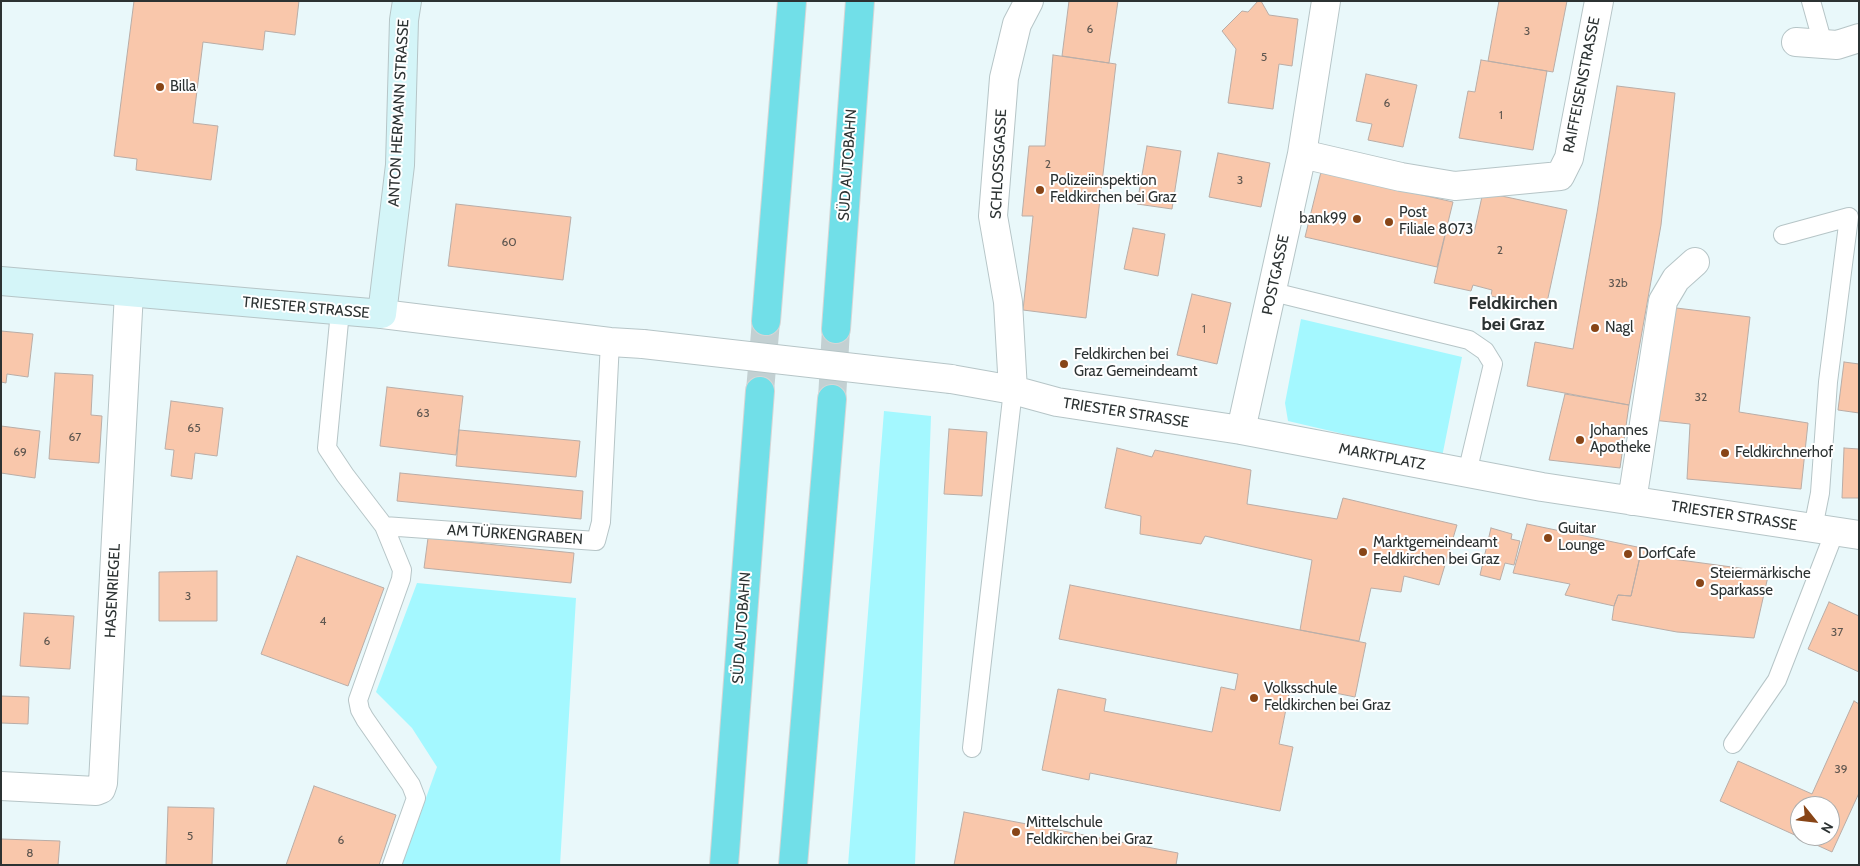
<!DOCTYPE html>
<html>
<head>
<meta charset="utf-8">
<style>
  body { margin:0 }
  #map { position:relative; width:1860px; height:866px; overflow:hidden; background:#e9f8fa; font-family:Cabin,sans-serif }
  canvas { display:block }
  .frame { position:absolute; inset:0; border:2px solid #2c3232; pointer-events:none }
  .north { position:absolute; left:1790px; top:796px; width:50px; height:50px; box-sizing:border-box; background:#fff; border:1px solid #abadad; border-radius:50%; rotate:119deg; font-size:14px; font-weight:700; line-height:20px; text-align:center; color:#2c3232 }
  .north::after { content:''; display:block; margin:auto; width:18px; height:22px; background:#884517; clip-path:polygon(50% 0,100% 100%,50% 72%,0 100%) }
</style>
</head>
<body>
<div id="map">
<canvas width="1860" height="866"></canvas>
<div class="frame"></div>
<div class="north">N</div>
</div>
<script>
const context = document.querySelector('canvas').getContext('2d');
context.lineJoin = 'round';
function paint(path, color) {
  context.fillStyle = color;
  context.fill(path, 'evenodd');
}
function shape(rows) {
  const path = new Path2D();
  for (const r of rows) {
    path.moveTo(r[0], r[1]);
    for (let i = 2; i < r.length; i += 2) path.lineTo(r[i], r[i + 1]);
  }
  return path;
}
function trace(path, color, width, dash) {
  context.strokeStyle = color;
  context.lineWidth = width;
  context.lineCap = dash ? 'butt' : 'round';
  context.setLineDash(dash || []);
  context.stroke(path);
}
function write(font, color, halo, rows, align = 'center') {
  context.font = font + ' Cabin,sans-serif';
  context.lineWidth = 4;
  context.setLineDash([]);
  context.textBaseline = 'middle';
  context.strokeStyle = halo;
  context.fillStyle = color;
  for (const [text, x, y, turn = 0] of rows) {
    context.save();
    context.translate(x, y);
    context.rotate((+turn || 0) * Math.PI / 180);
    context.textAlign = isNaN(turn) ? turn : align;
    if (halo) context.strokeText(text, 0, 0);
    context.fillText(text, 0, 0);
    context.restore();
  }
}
const green = shape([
  [1301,319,1462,357,1442,457,1288,421,1285,403],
  [884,411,931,416,915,865,848,865],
  [417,583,576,598,560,865,402,865,437,767,412,728,376,692]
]);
const building = shape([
  [134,1,299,1,295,35,265,31,263,50,203,42,193,123,218,126,211,180,136,170,137,159,114,156,134,1],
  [1069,1,1118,1,1109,63,1062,56,1069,1],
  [1258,1,1261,1,1269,15,1298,19,1292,66,1279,64,1273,109,1228,103,1236,49,1222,31,1242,11,1248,12,1258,1],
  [1499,1,1567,1,1553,72,1488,61,1499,1],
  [1053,55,1116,64,1086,318,1023,310,1033,216,1022,216,1029,146,1045,146,1053,55],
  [1481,60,1547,71,1533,150,1459,138,1468,91,1475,92,1481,60],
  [1366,74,1417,85,1403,147,1368,140,1372,124,1356,121,1366,74],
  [1617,86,1675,93,1661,225,1629,405,1527,386,1535,342,1573,349,1597,213,1617,86],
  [1147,146,1181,151,1172,209,1137,204,1147,146],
  [1218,153,1270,163,1261,207,1209,197,1218,153],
  [1321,172,1453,202,1437,267,1305,237,1321,172],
  [1483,192,1567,210,1546,307,1491,296,1492,290,1473,285,1471,291,1434,283,1447,227,1474,233,1483,192],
  [456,204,571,217,563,280,448,266,456,204],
  [1133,228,1165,234,1158,276,1124,269,1133,228],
  [1192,294,1231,303,1217,364,1177,355,1192,294],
  [1668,307,1750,317,1739,412,1808,423,1801,489,1687,479,1690,424,1652,420,1668,307],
  [1,331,33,334,28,377,7,374,6,383,1,382,1,331],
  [1844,362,1859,364,1859,413,1838,410,1844,362],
  [55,373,93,375,91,415,102,416,99,463,49,459,55,373],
  [387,387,463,396,456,455,380,446,387,387],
  [1565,394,1629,405,1620,468,1549,460,1565,394],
  [171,401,223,408,217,456,195,453,192,479,171,476,174,450,165,449,171,401],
  [1,426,40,431,35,478,1,473,1,426],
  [949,429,987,432,982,496,944,494,949,429],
  [459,430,580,441,576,477,456,466,459,430],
  [1117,448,1152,457,1155,450,1251,470,1247,504,1337,519,1343,498,1457,525,1439,585,1404,576,1401,592,1371,588,1359,641,1300,630,1312,560,1205,536,1201,544,1140,534,1141,516,1105,508,1117,448],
  [1844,448,1859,449,1859,498,1842,498,1844,448],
  [400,473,583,491,581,519,397,501,400,473],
  [1527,524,1642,548,1631,596,1618,595,1614,606,1565,595,1570,584,1513,573,1527,524],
  [1491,528,1512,534,1511,539,1520,541,1514,565,1505,563,1500,580,1480,575,1491,528],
  [428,538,574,553,571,583,424,568,428,538],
  [1642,548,1650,556,1769,572,1754,638,1677,632,1612,620,1614,606,1618,595,1631,596,1642,548],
  [297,556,384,588,348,686,261,654,297,556],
  [217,571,217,621,159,621,159,572,217,571],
  [1070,585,1366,643,1355,697,1291,684,1279,744,1293,747,1280,811,1090,773,1089,780,1042,770,1058,689,1106,699,1104,711,1212,732,1221,687,1235,690,1238,674,1059,639,1070,585],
  [1829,602,1859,616,1859,672,1808,649,1829,602],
  [24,613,74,616,70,669,20,666,24,613],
  [1,696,29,697,28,724,1,723,1,696],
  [1854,701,1859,704,1859,793,1832,852,1720,801,1738,761,1812,794,1854,701],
  [1800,806,1830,806,1830,836,1800,836,1800,806],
  [314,786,396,815,379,865,286,865,314,786],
  [168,807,214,808,212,865,166,865,168,807],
  [964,812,1178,853,1176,865,954,865,964,812],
  [1,839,60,841,58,865,1,865,1,839]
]);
const motorwayTunnel = shape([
  [760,391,766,321],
  [832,399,836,329]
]);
const service = shape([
  [1811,1,1823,44],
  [1783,235,1849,217,1828,382,1820,493,1813,528],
  [1273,292,1469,340,1485,351,1493,364,1467,473],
  [340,311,327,448,345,475,384,526,402,570,401,579,358,700,360,710,365,719,411,785,416,798,392,865],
  [384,526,596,541,601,522,610,342],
  [1733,744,1777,680,1835,531],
  [972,748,1013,390]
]);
const minor = shape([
  [1796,42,1837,45,1859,38],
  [1302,154,1401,177,1455,186,1560,176,1569,158,1599,1],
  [382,314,610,342,643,344],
  [951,379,1013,390,1057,402,1241,430,1542,487,1859,535],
  [1013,390,1008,302,993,216,1004,78,1017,24,1029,1],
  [1241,430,1302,154,1326,1],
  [1632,501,1663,301,1676,279,1695,262],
  [1,786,96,791,101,789,103,783,129,292]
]);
const secondary = shape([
  [1,281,382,314,400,165,404,20,407,1]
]);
const motorway = shape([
  [766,321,792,1],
  [836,329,860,1],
  [724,865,760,391],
  [793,865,832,399]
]);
const minorBridge = shape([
  [643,344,951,379]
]);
const markers = [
  [160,87,5,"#884517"],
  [1040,190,5,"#884517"],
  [1357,219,5,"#884517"],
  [1389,222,5,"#884517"],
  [1595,328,5,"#884517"],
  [1064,364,5,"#884517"],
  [1580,440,5,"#884517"],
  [1725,453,5,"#884517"],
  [1548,538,5,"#884517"],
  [1363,552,5,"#884517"],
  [1628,554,5,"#884517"],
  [1700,583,5,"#884517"],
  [1254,698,5,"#884517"],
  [1016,832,5,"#884517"]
];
const numberNames = [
  ["6",1090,29],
  ["3",1527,31],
  ["5",1264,57],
  ["6",1387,103],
  ["1",1501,115],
  ["2",1048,164],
  ["3",1240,180],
  ["60",509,242],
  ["2",1500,250],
  ["32b",1618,283],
  ["1",1204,329],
  ["32",1701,397],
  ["63",423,413],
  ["65",194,428],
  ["67",75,437],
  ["69",20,452],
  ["3",188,596],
  ["4",323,621],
  ["37",1837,632],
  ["6",47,641],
  ["39",1841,769],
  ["5",190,836],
  ["6",341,840],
  ["8",30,853]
];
const streetNames = [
  ["RAIFFEISENSTRASSE",1582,85,-79],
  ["ANTON HERMANN STRASSE",399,113,-87],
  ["SCHLOSSGASSE",999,164,-87],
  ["SÜD AUTOBAHN",848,165,-86],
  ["POSTGASSE",1276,275,-78],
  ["TRIESTER STRASSE",306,308,5],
  ["TRIESTER STRASSE",1126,413,9],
  ["MARKTPLATZ",1382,457,11],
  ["TRIESTER STRASSE",1734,516,9],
  ["AM TÜRKENGRABEN",515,535,4],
  ["HASENRIEGEL",113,591,-87],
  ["SÜD AUTOBAHN",742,628,-86]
];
const poiNames = [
  ["Billa",170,87],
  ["Polizeiinspektion",1050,181],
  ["Feldkirchen bei Graz",1050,198],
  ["Post",1399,213],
  ["Filiale 8073",1399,230],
  ["bank99",1347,219,"right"],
  ["Nagl",1605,328],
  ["Feldkirchen bei",1074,355],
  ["Graz Gemeindeamt",1074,372],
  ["Johannes",1590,431],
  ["Apotheke",1590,448],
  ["Feldkirchnerhof",1735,453],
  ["Guitar",1558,529],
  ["Lounge",1558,546],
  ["Marktgemeindeamt",1373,543],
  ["Feldkirchen bei Graz",1373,560],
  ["DorfCafe",1638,554],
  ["Steiermärkische",1710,574],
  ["Sparkasse",1710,591],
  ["Volksschule",1264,689],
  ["Feldkirchen bei Graz",1264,706],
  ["Mittelschule",1026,823],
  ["Feldkirchen bei Graz",1026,840]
];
const quarterNames = [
  ["Feldkirchen",1513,304],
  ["bei Graz",1513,325]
];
paint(green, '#a4f8ff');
paint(building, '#f9c7ab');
trace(building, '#b9ada7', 1);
trace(motorwayTunnel, '#c3d0d2', 28, [28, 14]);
trace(service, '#b6c5c7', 20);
trace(minor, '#b6c5c7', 30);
trace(secondary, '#b6c5c7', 30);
trace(motorway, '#d5d6d6', 30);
trace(service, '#fff', 18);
trace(minor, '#fff', 28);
trace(secondary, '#d4f5f8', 28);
trace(motorway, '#71dfe8', 28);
trace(minorBridge, '#b6c5c7', 30, []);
trace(minorBridge, '#fff', 28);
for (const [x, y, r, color] of markers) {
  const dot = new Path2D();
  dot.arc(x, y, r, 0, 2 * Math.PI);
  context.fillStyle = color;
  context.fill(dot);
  trace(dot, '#fff', 2);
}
write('12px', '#5f5750', null, numberNames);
write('15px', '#2c3232', '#fff', streetNames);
write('15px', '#2c3232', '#fff', poiNames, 'left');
write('bold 18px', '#2c3232', '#fff', quarterNames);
</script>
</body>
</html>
